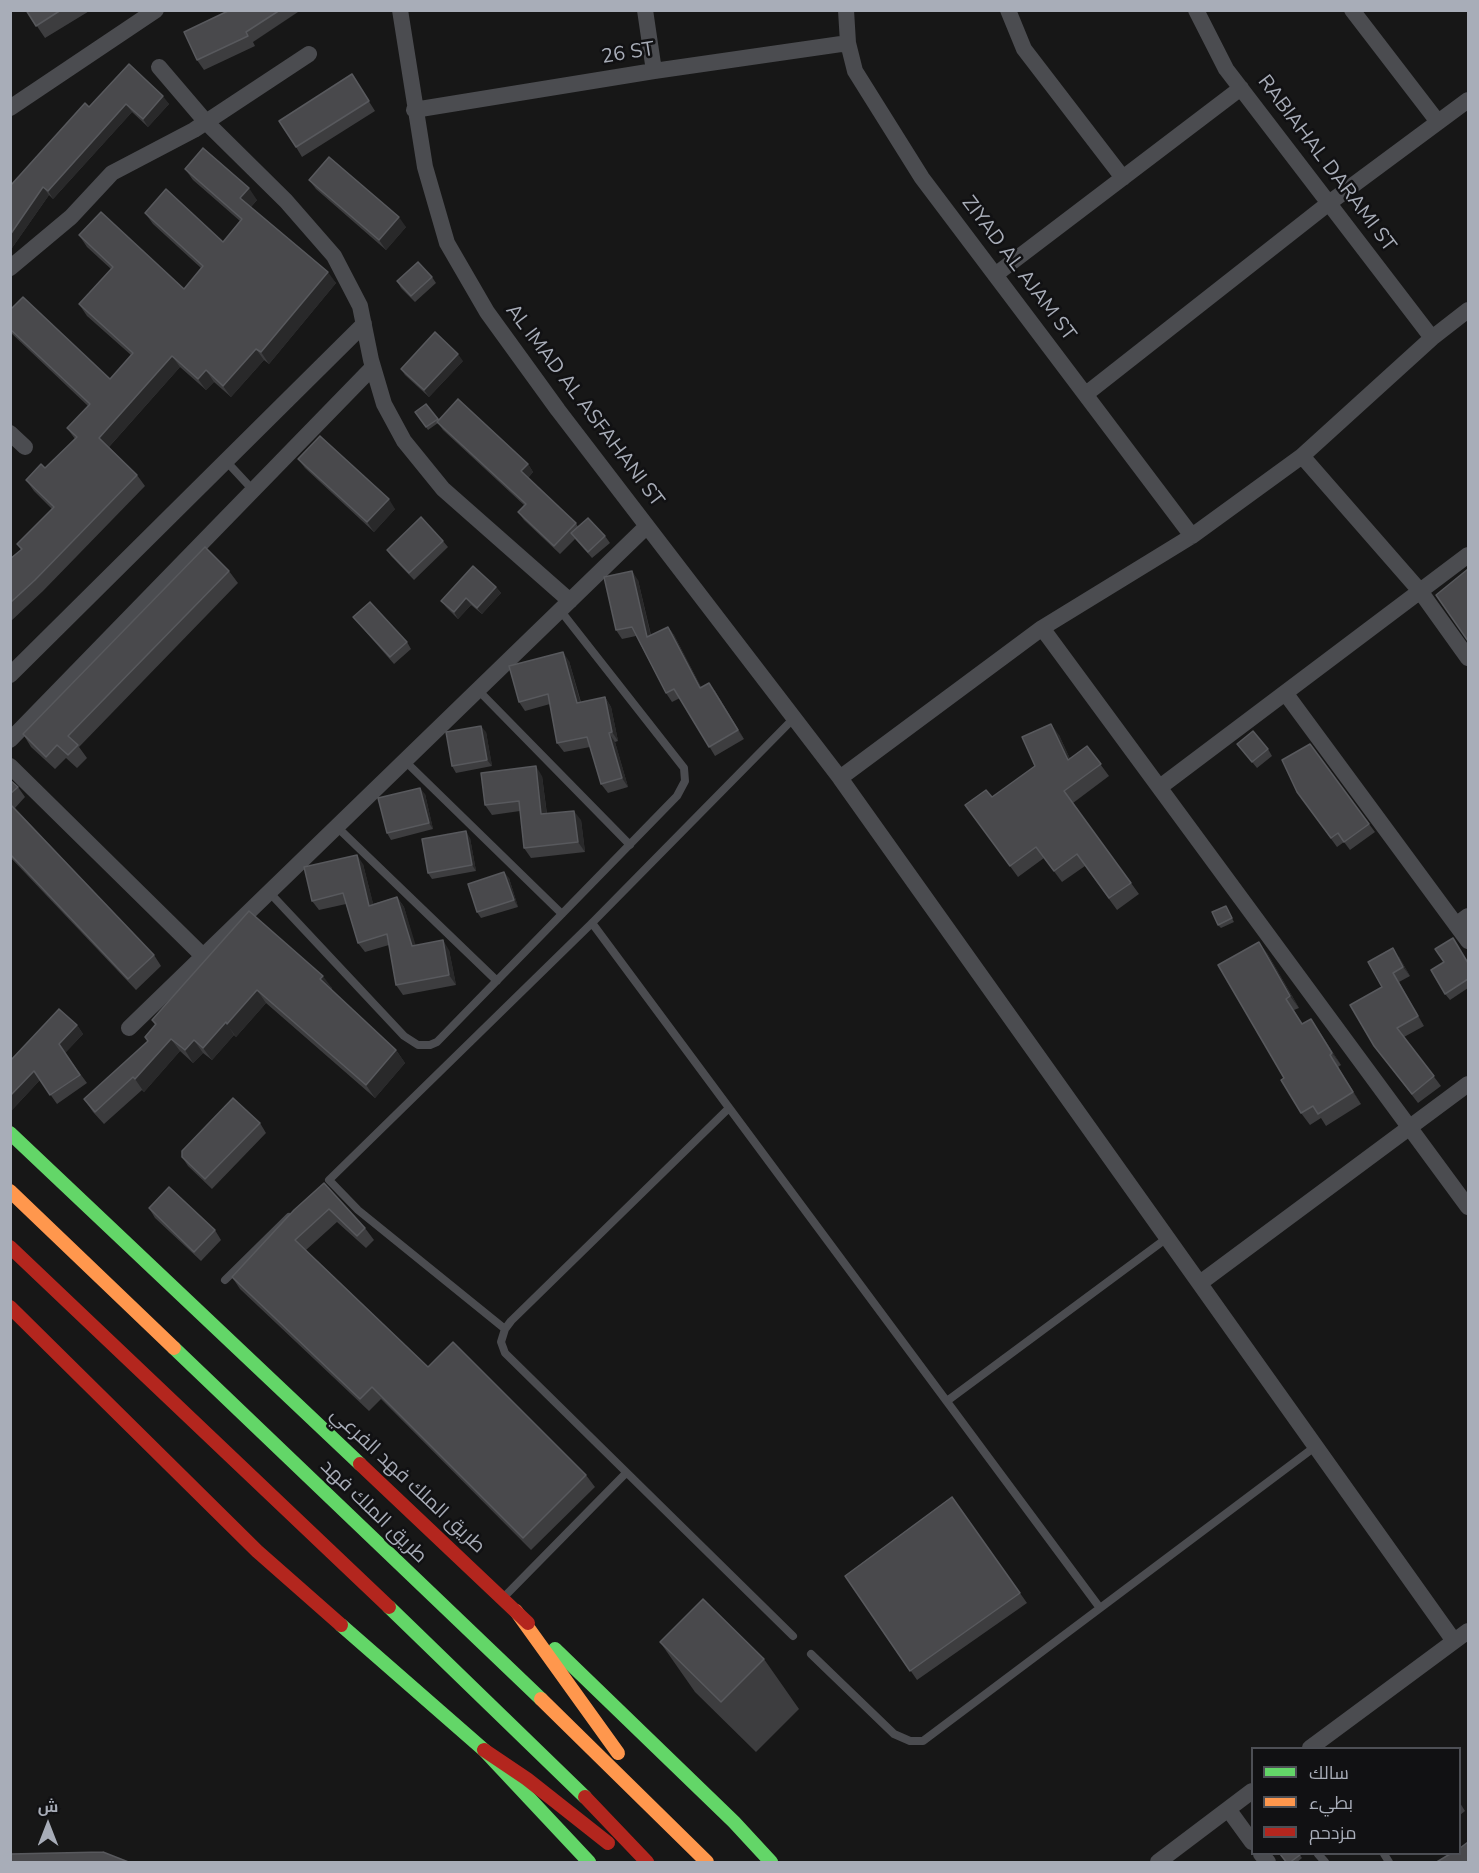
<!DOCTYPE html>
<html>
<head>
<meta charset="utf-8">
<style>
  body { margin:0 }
  #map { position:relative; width:1479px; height:1873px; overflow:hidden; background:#171717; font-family:"Nunito Sans",Cairo,sans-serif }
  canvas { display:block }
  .frame { position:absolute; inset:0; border:12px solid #a8adb8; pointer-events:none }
  .legend { position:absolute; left:1251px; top:1747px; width:210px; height:108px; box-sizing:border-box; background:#111113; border:2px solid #4d4f55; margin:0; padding:8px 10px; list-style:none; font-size:18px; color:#a8adb8 }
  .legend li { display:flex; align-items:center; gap:12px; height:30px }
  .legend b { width:30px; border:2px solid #4d4f55 }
  .north { position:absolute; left:18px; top:1795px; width:60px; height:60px; -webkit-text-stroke:4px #111113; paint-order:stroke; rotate:0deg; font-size:16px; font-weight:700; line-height:24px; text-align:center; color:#a8adb8 }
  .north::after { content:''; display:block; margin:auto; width:21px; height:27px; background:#a8adb8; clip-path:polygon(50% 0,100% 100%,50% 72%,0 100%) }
</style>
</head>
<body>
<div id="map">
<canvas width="1479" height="1873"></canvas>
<div class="frame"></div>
<ul class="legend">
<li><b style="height:8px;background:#63d668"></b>سالك</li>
<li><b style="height:8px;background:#ff974d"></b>بطيء</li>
<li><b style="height:8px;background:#b3261e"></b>مزدحم</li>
</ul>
<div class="north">ش</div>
</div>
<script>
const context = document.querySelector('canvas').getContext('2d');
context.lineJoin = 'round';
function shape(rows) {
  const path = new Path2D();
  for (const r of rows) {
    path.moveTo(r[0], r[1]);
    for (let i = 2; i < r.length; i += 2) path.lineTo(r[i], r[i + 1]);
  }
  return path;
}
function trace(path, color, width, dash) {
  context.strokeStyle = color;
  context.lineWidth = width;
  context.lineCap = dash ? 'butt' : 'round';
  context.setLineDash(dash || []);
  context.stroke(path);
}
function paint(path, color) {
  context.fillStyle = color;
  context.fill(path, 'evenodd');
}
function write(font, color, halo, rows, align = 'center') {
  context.font = font + ' "Nunito Sans",Cairo,sans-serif';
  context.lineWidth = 5;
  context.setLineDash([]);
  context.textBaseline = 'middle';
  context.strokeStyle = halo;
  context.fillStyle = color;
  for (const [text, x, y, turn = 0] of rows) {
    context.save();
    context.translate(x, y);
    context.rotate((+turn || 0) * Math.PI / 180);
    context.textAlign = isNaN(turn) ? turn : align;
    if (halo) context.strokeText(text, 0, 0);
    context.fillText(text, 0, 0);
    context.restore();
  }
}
const lane = shape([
  [226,461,252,489],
  [478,690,630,845],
  [405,761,562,914],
  [337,827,497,981],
  [269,892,404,1036,418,1045,430,1045,437,1042,677,796,685,781,684,768,560,610],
  [592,923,1100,1608],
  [729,1108,511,1321,505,1329,501,1342,505,1353,793,1636],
  [225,1280,289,1217],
  [505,1329,358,1210,329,1180,592,923,794,718],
  [947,1401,1167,1238],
  [503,1598,626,1473],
  [811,1654,894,1734,910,1741,923,1741,1316,1446],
  [1318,1854,1325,1862],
  [1384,1854,1389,1862]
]);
const street = shape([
  [400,10,425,167,447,243,487,312,558,410,840,778,1454,1641],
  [645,10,654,71],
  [846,10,848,43,855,71,922,178,1192,536],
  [1008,10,1024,49,1123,178],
  [1196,10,1226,69,1432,338],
  [1352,10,1438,122],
  [159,67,206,122,286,201,334,256,360,306,371,360,384,404,404,441,443,489,570,601],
  [10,108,156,10],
  [414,110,654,71,848,43],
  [10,268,71,217,112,173,194,130,309,54],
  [995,275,1241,88],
  [1086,394,1329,203,1468,100],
  [10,433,25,447],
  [1302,456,1420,591,1468,658],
  [1042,628,1468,1207],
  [10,675,364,324],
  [1286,694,1468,941],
  [10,740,373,367],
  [10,766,203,956],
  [840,778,1042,628,1192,536,1302,456,1432,338,1468,310],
  [1160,787,1468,555],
  [1456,925,1468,916],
  [129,1028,647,526],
  [1200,1283,1468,1084],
  [1310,1748,1468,1631],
  [1228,1809,1252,1842],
  [1261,1854,1268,1862],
  [1158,1862,1252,1791]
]);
const fast = shape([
  [10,1133,360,1464],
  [174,1348,541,1699],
  [389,1607,585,1797],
  [341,1625,484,1750,589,1862],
  [555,1649,734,1822,771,1862]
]);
const slow = shape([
  [10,1191,174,1348],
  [516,1611,618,1753],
  [541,1699,707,1862]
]);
const jam = shape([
  [10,1247,389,1607],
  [10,1307,257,1551,341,1625],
  [360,1464,528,1623],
  [484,1750,527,1779,608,1843],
  [585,1797,647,1862]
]);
const wall = shape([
  [26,10,91,10,45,38],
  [230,10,301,10,253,42,255,46,204,70,197,60],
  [129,64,169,104,148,127,132,112,53,199,49,195,12,248,10,247,10,184,11,185,89,107],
  [358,84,375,111,302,157,296,147],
  [185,169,257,200,251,207,336,283,269,364,264,360,231,397,214,382,206,390,180,367,109,447,137,475,145,486,43,591,10,622,10,559,21,550,17,544,52,509,34,491,26,480,45,468,75,439,67,428,88,406,10,332,10,310,110,379,131,355,87,316,79,304,111,269,87,247,79,235,184,289,201,268,153,224,145,213,223,242,240,221,193,180],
  [309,180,406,227,386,250,316,189],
  [432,277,436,283,415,302,401,288,397,281],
  [463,361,429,397,405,375,401,369],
  [426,404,439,420,528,464,533,472,528,478,576,523,578,527,605,536,610,543,592,558,575,539,560,554,524,520,518,512,524,505,443,430,438,423,428,430,415,412],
  [298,459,395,509,374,532,305,468],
  [443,541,448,547,414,580,391,556,387,550],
  [229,571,238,583,79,747,87,758,77,768,66,758,55,769,31,747,23,734],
  [638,580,651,635,668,627,674,635,701,687,715,691,744,739,715,756,680,698,672,702,666,693,636,636,622,639,616,630],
  [496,587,501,593,482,614,471,605,458,619,446,607,441,601],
  [353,617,407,642,411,649,394,664,358,623],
  [569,661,581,702,605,697,611,707,618,741,615,742,628,787,608,793,601,784,590,747,564,752,557,743,550,704,525,711,519,702],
  [486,732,492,766,456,773,452,766],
  [1059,735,1070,759,1087,746,1109,776,1073,803,1139,894,1117,910,1085,866,1062,882,1044,858,1018,877,965,805,992,797,1035,766],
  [1237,744,1268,749,1272,756,1257,768],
  [1310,744,1375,832,1350,850,1344,842,1337,847,1297,792],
  [542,776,547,814,581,820,585,852,531,858,524,848,520,811,492,815,485,805],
  [10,780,18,787,25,797,15,808,154,955,161,966,136,990,10,857],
  [425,794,433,829,391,840,387,833],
  [470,838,476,871,432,879,428,873],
  [363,864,373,904,397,897,404,907,415,946,449,950,456,985,403,995,396,985,389,945,365,952,358,943,346,904,319,910,312,901],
  [509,878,518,907,481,918,477,912],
  [1226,906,1234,922,1221,928,1218,925],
  [249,911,332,988,331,989,396,1050,405,1063,375,1098,266,1003,236,1037,234,1035,212,1060,203,1053,193,1063,180,1051,144,1092,142,1090,104,1124,93,1112,84,1099,148,1042,155,1025,152,1020],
  [1267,953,1299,1008,1294,1010,1302,1024,1311,1019,1341,1065,1338,1067,1361,1104,1326,1126,1321,1118,1310,1125,1301,1113,1284,1078],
  [1399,957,1410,976,1399,982,1424,1026,1404,1037,1441,1086,1418,1103,1374,1046,1382,987],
  [1468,962,1468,988,1450,1000,1445,994],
  [77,1025,83,1034,65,1053,87,1083,57,1104,40,1080,12,1110,10,1108,10,1061],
  [260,1123,266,1133,212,1189,188,1166,182,1157],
  [324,1183,365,1228,374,1240,366,1248,337,1222,306,1250,428,1367,586,1475,595,1487,531,1550,381,1399,369,1411,240,1289,232,1277],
  [149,1208,215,1230,221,1240,201,1261,155,1218],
  [952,1497,1027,1603,917,1680,845,1576],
  [660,1642,764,1659,799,1709,756,1752,695,1692],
  [1460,1803,1465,1811,1460,1815],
  [1299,1854,1302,1858,1296,1863,1287,1863]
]);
const shadedWall = shape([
  [163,96,169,104,148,127,143,119],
  [126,104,132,112,53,199,48,191],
  [43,187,49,195,12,248,10,246,10,235],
  [249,188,257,200,248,210,240,198],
  [399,217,406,227,386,250,379,240],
  [328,272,336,283,269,364,261,352],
  [256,349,264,360,231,397,223,386],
  [458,354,463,361,429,397,424,390],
  [172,356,180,367,107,449,99,438],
  [206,370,214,382,206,390,198,379],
  [528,464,533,472,527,479,521,471],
  [389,499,395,509,374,532,367,522],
  [632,571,638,580,653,646,647,637],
  [496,587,501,593,482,614,477,608],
  [466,598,471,605,458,619,454,612],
  [668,627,674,635,706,697,700,688],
  [563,652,569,661,583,712,577,703],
  [709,683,715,691,744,739,738,730],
  [605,697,611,707,618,741,612,732],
  [1051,724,1059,735,1076,772,1068,760],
  [481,726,486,732,492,766,487,760],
  [609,733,615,742,628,787,622,778],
  [536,766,542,776,548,824,541,814],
  [420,788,425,794,433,829,429,823],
  [574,811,581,820,585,852,578,842],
  [466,831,470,838,476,871,472,865],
  [357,855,363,864,376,915,369,906],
  [504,872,509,878,518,907,514,900],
  [397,897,404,907,419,956,412,946],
  [443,940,449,950,456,985,449,975],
  [1259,942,1267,953,1299,1008,1290,996],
  [1393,948,1399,957,1410,976,1403,967],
  [1393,973,1399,982,1424,1026,1418,1016],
  [323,976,332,988,329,991,320,979],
  [257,990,266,1003,236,1037,227,1024],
  [1311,1019,1319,1031,1341,1065,1332,1053],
  [226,1022,234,1035,212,1060,203,1048],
  [77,1025,83,1034,65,1053,59,1044],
  [171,1039,180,1051,144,1092,135,1079],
  [194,1040,203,1053,193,1063,185,1050],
  [396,1050,405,1063,375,1098,366,1085],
  [1330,1055,1338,1067,1361,1104,1353,1092],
  [34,1071,40,1080,12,1110,10,1107,10,1096]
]);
const building = shape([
  [26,10,61,10,36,26,26,10],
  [230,10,280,10,246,32,248,36,197,60,184,32,230,10],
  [129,64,163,96,143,119,126,104,48,191,43,187,10,235,10,184,11,185,85,103,89,107,129,64],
  [352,74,369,101,296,147,279,121,352,74],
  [203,148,249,188,240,198,328,272,261,352,256,349,223,386,206,370,198,379,172,356,99,438,137,475,35,580,10,603,10,559,22,549,17,544,54,507,26,480,41,464,45,468,77,437,67,428,90,404,10,329,10,310,23,297,110,379,133,353,79,304,113,267,79,235,101,212,184,289,203,266,145,213,166,189,223,242,242,219,185,169,203,148],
  [329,157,399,217,379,240,309,180,329,157],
  [418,262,432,277,411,296,397,281,418,262],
  [435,332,458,354,424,390,401,369,435,332],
  [458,399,528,464,521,471,576,523,554,546,518,512,526,504,437,422,458,399],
  [426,404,438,419,426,427,415,412,426,404],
  [320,436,389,499,367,522,298,459,320,436],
  [421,517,443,541,409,573,387,550,421,517],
  [588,518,605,536,588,552,571,533,588,518],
  [205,547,229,571,68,736,78,745,68,755,57,745,46,757,23,734,205,547],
  [473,566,496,587,477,608,466,598,454,612,441,601,473,566],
  [1468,569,1468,641,1436,595,1468,569],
  [632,571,647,637,668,627,700,688,709,683,738,730,709,747,674,689,666,693,632,627,616,630,604,577,632,571],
  [370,602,407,642,390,657,353,617,370,602],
  [563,652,577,703,605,697,612,732,609,733,622,778,601,784,587,737,557,743,548,694,519,702,509,666,563,652],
  [1051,724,1068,760,1087,746,1101,764,1064,791,1131,883,1109,898,1077,854,1054,871,1036,847,1010,866,965,805,986,790,992,797,1035,766,1022,737,1051,724],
  [481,726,487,760,452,766,446,732,481,726],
  [1253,731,1268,749,1252,762,1237,744,1253,731],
  [1310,744,1369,824,1344,842,1338,833,1331,838,1297,792,1282,760,1310,744],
  [536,766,541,814,574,811,578,842,524,848,519,801,485,805,481,773,536,766],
  [10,780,18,787,10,794,10,780],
  [420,788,429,823,387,833,378,798,420,788],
  [10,804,154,955,128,979,10,854,10,804],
  [466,831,472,865,428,873,422,839,466,831],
  [357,855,369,906,397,897,412,946,443,940,449,975,396,985,387,934,358,943,343,893,312,901,304,867,357,855],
  [504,872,514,900,477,912,468,884,504,872],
  [1226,906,1232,918,1218,925,1212,912,1226,906],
  [249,911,323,976,320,979,396,1050,366,1085,257,990,227,1024,226,1022,203,1048,194,1040,185,1050,171,1039,135,1079,133,1077,95,1112,84,1099,148,1041,145,1037,156,1024,152,1020,249,911],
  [1453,938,1468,963,1468,979,1445,994,1431,970,1444,962,1435,949,1453,938],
  [1259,942,1290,996,1286,999,1302,1024,1311,1019,1332,1053,1330,1055,1353,1092,1318,1114,1313,1106,1301,1113,1281,1080,1284,1078,1218,965,1259,942],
  [1393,948,1403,967,1393,973,1418,1016,1397,1028,1434,1076,1412,1094,1374,1046,1350,1005,1382,987,1368,962,1393,948],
  [59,1009,77,1025,59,1044,80,1075,50,1095,34,1071,10,1096,10,1061,59,1009],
  [233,1098,260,1123,205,1179,182,1157,182,1151,233,1098],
  [324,1183,365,1228,357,1236,329,1209,295,1240,428,1367,453,1342,586,1475,523,1538,372,1387,360,1399,232,1277,294,1210,324,1183],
  [169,1187,215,1230,194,1252,149,1208,169,1187],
  [952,1497,1020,1593,910,1671,845,1576,952,1497],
  [703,1599,764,1659,721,1702,660,1642,703,1599],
  [1468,1842,1468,1863,1435,1863,1450,1854,1460,1854,1460,1848,1468,1842],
  [103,1852,131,1863,10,1863,10,1854,103,1852],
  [1280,1854,1299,1854,1300,1855,1289,1863,1287,1863,1280,1854]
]);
const streetNames = [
  ["26 ST",628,54,-9],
  ["RABIAHAL DARAMI ST",1326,164,53],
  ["ZIYAD AL AJAM ST",1018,269,53],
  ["AL IMAD AL ASFAHANI ST",584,406,53],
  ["طريق الملك فهد الفرعي",407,1481,43],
  ["طريق الملك فهد",373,1512,44]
];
trace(lane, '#4b4c50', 8);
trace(street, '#4b4c50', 16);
trace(fast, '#63d668', 14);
trace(slow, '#ff974d', 14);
trace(jam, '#b3261e', 14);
paint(wall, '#3d3d3f');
paint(shadedWall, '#29292a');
paint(building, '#49494c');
trace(building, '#58595d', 1.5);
write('20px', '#a8adb8', '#111113', streetNames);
</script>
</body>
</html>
